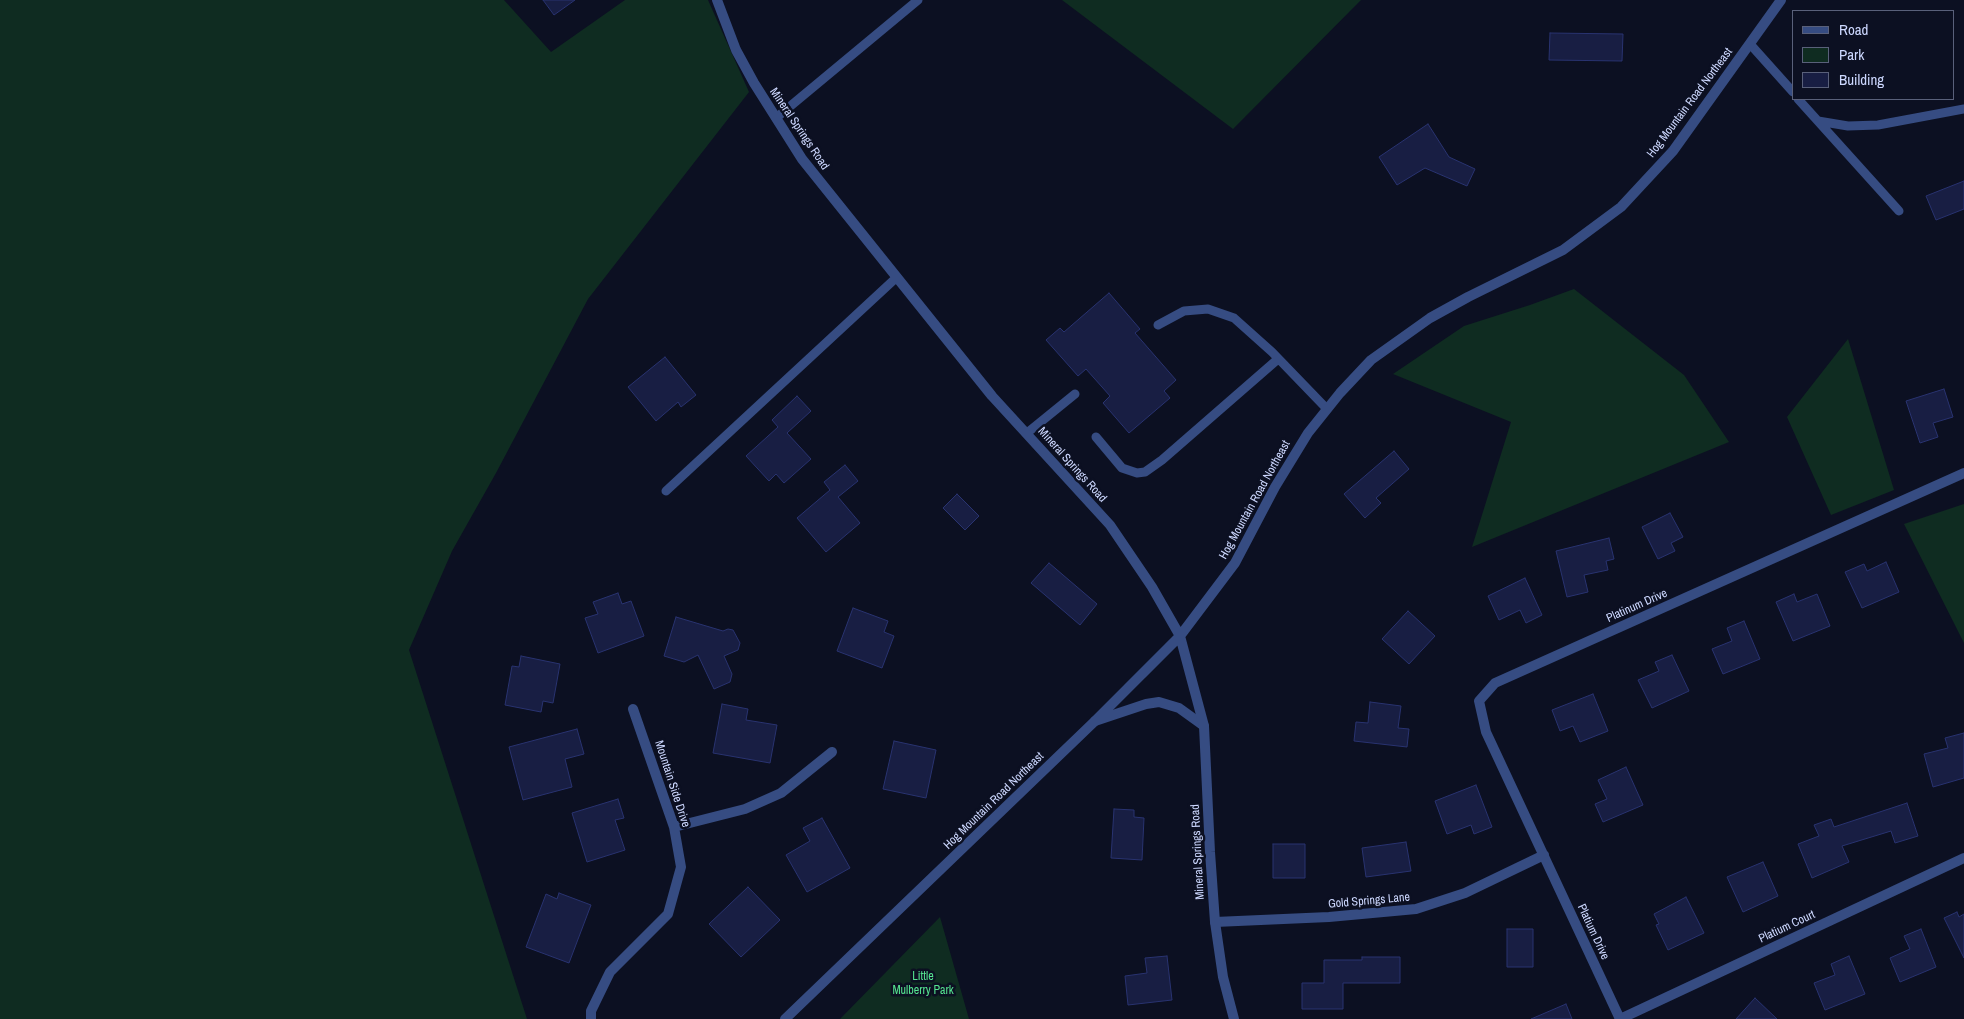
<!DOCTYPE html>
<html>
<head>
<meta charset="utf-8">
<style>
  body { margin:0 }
  #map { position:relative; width:1964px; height:1019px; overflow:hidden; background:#0c1022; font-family:"Archivo Narrow",sans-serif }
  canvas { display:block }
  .legend { position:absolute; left:1792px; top:10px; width:162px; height:90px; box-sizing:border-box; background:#0c1022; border:1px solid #59607a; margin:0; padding:6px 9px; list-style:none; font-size:15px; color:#cdd8ff }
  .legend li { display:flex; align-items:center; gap:10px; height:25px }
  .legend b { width:25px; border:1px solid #59607a }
</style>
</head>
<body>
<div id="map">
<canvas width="1964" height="1019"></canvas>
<ul class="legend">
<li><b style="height:6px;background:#364c82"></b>Road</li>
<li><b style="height:14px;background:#0f2c21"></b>Park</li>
<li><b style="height:14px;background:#181e43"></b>Building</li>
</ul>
</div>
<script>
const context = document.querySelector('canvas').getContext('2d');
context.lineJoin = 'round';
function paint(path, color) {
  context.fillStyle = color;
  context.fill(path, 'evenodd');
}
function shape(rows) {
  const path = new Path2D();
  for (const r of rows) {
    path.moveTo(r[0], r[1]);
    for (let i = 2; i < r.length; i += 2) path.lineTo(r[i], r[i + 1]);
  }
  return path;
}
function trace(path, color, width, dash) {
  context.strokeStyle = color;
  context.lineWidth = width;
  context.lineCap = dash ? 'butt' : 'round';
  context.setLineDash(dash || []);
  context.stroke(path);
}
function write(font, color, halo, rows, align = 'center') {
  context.font = font + ' "Archivo Narrow",sans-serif';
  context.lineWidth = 5;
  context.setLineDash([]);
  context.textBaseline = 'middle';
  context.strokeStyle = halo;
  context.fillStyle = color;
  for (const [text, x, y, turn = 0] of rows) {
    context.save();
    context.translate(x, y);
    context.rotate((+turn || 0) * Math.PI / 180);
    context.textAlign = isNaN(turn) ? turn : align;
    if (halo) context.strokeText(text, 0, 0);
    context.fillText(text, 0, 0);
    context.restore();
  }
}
const green = shape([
  [0,0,504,0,551,52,625,0,708,0,749,92,588,299,496,473,452,551,409,650,527,1019,0,1019],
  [1062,0,1361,0,1233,129],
  [1574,289,1684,375,1729,442,1472,547,1511,422,1393,374,1464,326,1530,305],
  [1848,339,1894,490,1831,515,1787,417],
  [1964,504,1964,643,1904,524],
  [940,917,969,1019,840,1019]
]);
const building = shape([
  [543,0,575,0,554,15,543,0],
  [1550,33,1623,34,1622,61,1549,60,1550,33],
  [1428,124,1449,157,1475,169,1467,186,1425,168,1397,185,1379,157,1428,124],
  [1964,181,1964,209,1936,220,1926,196,1964,181],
  [1109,293,1140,329,1135,333,1176,380,1164,391,1170,398,1129,433,1103,403,1110,396,1086,369,1078,376,1046,340,1060,328,1064,332,1109,293],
  [665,357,696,395,681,407,678,402,656,421,628,387,665,357],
  [1944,389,1953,417,1933,423,1938,437,1920,443,1906,401,1944,389],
  [797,396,811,411,787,433,811,459,784,483,776,474,769,481,746,456,778,427,772,420,797,396],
  [1394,451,1409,469,1376,498,1381,503,1365,518,1344,494,1394,451],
  [845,465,858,481,838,497,860,523,826,552,797,518,830,490,824,482,845,465],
  [957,494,979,516,965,530,943,508,957,494],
  [1670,513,1683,537,1671,543,1675,551,1658,559,1642,527,1670,513],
  [1609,538,1614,559,1606,561,1608,570,1584,575,1588,592,1567,597,1556,551,1609,538],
  [1886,562,1899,592,1862,608,1845,572,1864,564,1867,571,1886,562],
  [1049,563,1097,604,1080,625,1031,583,1049,563],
  [1525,578,1542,615,1526,623,1520,610,1499,620,1488,596,1525,578],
  [618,593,622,604,631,601,644,636,598,653,585,618,598,614,593,602,618,593],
  [1794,594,1797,602,1817,594,1830,626,1793,641,1776,602,1794,594],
  [853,608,888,621,884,632,894,636,882,668,837,651,853,608],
  [1408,611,1435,636,1409,664,1382,639,1408,611],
  [676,617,723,631,728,629,733,630,740,643,738,650,724,656,732,674,730,682,714,689,698,655,684,662,664,656,676,617],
  [1744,621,1760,659,1723,674,1712,649,1732,641,1727,628,1744,621],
  [1672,655,1689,691,1652,708,1638,680,1659,671,1655,662,1672,655],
  [521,656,560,664,553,703,543,701,541,712,505,705,512,666,519,667,521,656],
  [1593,694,1608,731,1580,742,1573,726,1560,731,1552,710,1593,694],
  [1370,702,1401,706,1398,728,1409,729,1407,747,1354,741,1356,722,1368,723,1370,702],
  [722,704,748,709,746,720,777,725,770,763,713,753,722,704],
  [577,729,584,754,565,759,572,787,523,800,509,747,577,729],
  [1964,733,1964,778,1933,787,1924,754,1948,748,1945,738,1964,733],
  [894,741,936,750,926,798,883,789,894,741],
  [1626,767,1643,805,1603,822,1595,804,1607,799,1598,780,1626,767],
  [1476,785,1492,827,1474,834,1471,825,1447,834,1435,801,1476,785],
  [618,799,624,818,615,820,625,850,587,862,572,813,618,799],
  [1907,803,1918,836,1895,843,1891,831,1842,846,1849,862,1812,878,1798,844,1819,836,1814,825,1831,819,1834,827,1907,803],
  [1114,809,1134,810,1134,817,1144,818,1142,860,1111,858,1114,809],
  [822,818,850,868,807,892,786,855,810,841,803,828,822,818],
  [1406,842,1411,871,1366,877,1362,848,1406,842],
  [1273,844,1305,844,1305,878,1273,878,1273,844],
  [1763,862,1778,896,1743,912,1727,877,1763,862],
  [748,887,780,920,741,957,709,924,748,887],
  [559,893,591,905,569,963,526,947,546,894,557,899,559,893],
  [1686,897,1704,933,1668,950,1656,925,1659,924,1654,914,1686,897],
  [1957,912,1959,917,1964,914,1964,958,1944,918,1957,912],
  [1507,929,1533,929,1533,967,1507,967,1507,929],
  [1921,929,1936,967,1900,982,1890,958,1910,949,1904,936,1921,929],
  [1167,956,1172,1000,1128,1005,1125,976,1147,973,1145,958,1167,956],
  [1849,956,1865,994,1825,1010,1814,983,1835,975,1831,964,1849,956],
  [1362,957,1400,957,1400,983,1343,983,1343,1009,1302,1009,1302,983,1324,983,1324,960,1362,960,1362,957],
  [1755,998,1777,1019,1736,1019,1755,998],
  [1566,1004,1572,1019,1531,1019,1566,1004]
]);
const service = shape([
  [1750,44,1793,92],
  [1798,99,1899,211],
  [776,118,918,0],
  [1818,121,1848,126,1878,125,1964,109],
  [1158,325,1184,311,1208,309,1234,318,1272,352,1327,409],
  [1027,433,1075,394],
  [1096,437,1122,468,1137,473,1145,472,1162,460,1278,359],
  [666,491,897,277]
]);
const minor = shape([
  [1095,721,1146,704,1159,702,1179,708,1204,726],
  [674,827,745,809,781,793,832,752],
  [1215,922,1329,917,1416,909,1465,893,1544,855],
  [591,1019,591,1011,610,972,668,914,681,867,674,827,633,709],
  [1620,1019,1486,732,1479,701,1495,683,1964,473],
  [1620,1019,1964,858]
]);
const tertiary = shape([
  [717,0,736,50,754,83,802,159,992,396,1110,525,1152,587,1180,636,1204,726,1210,852,1215,922,1223,977,1234,1019],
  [785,1019,1095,721,1180,636,1235,563,1275,487,1308,433,1340,393,1371,360,1430,318,1468,297,1563,250,1621,207,1673,151,1781,0]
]);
const streetNames = [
  ["Hog Mountain Road Northeast",1690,103,-53],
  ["Mineral Springs Road",799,129,56],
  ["Mineral Springs Road",1072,465,48],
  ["Hog Mountain Road Northeast",1255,500,-61],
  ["Platinum Drive",1637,606,-24],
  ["Mountain Side Drive",672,784,72],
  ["Hog Mountain Road Northeast",994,801,-44],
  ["Mineral Springs Road",1198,852,-93],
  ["Gold Springs Lane",1369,901,-5],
  ["Platium Court",1787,927,-25],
  ["Platium Drive",1593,932,65]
];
const parkNames = [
  ["Little",923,977],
  ["Mulberry Park",923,991]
];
paint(green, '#0f2c21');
paint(building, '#181e43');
trace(building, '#293370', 1);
trace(service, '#364c82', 9);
trace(minor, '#364c82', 10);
trace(tertiary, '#364c82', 10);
write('12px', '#cdd8ff', '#0c1022', streetNames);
write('12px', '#55e390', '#0c1022', parkNames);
</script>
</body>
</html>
